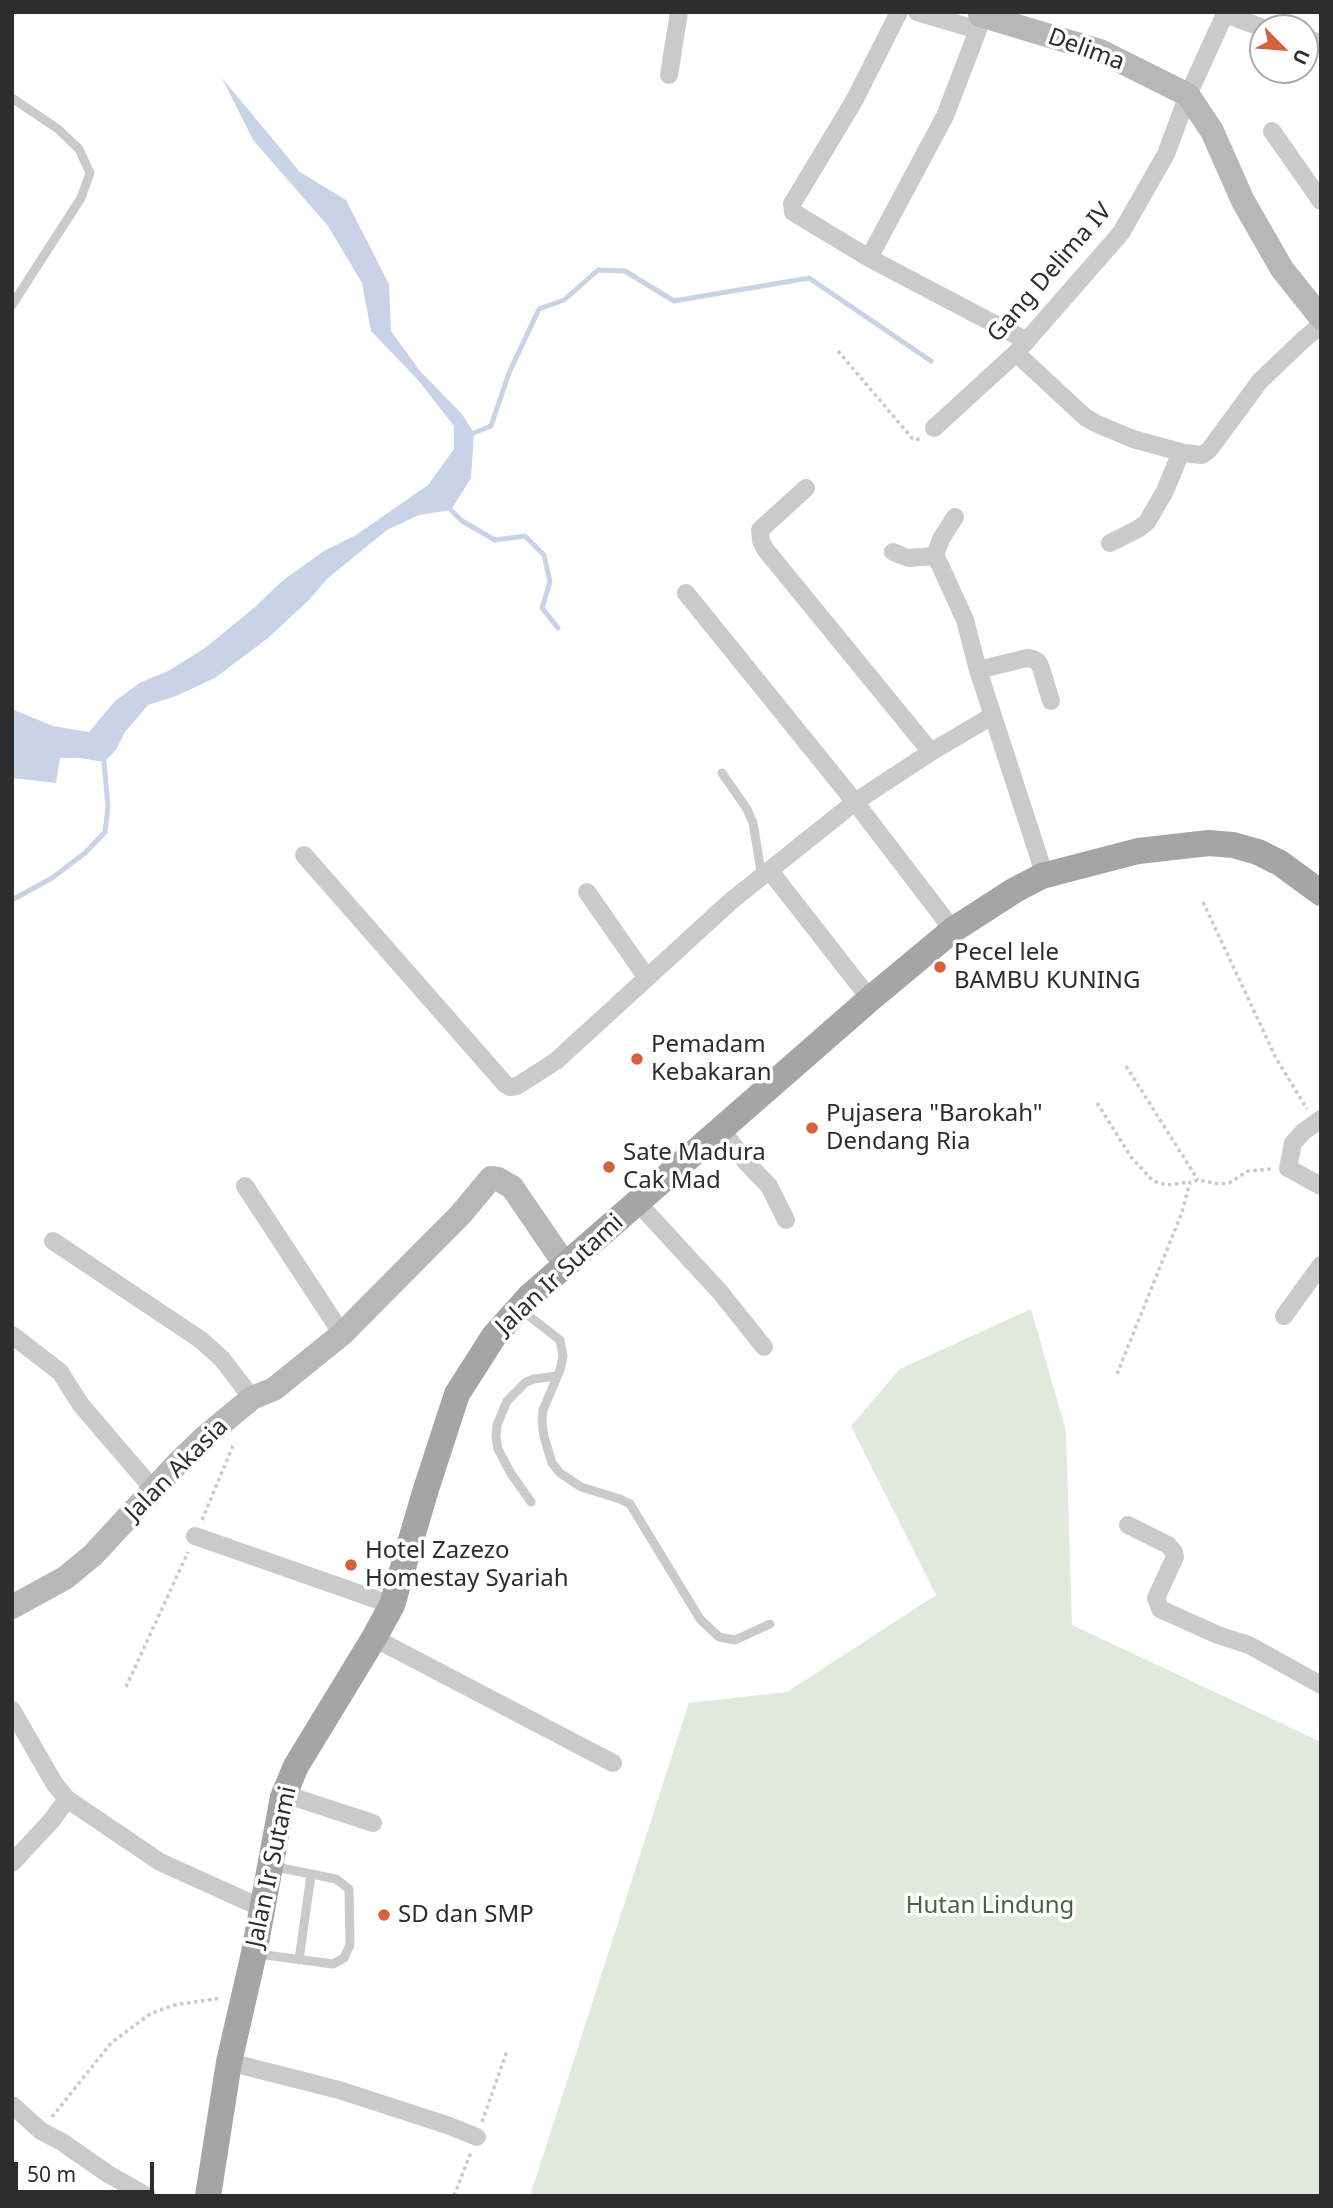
<!DOCTYPE html>
<html>
<head>
<meta charset="utf-8">
<style>
  body { margin:0 }
  #map { position:relative; width:1333px; height:2208px; overflow:hidden; background:#fff; font-family:"Noto Sans",sans-serif }
  canvas { display:block }
  .frame { position:absolute; inset:0; border:14px solid #2d2d2d; pointer-events:none }
  .north { position:absolute; left:1249px; top:14px; width:70px; height:70px; box-sizing:border-box; background:#fff; border:2px solid #ababab; border-radius:50%; rotate:115deg; font-size:19px; font-weight:700; line-height:28px; text-align:center; color:#2d2d2d }
  .north::after { content:''; display:block; margin:auto; width:24px; height:32px; background:#d5603e; clip-path:polygon(50% 0,100% 100%,50% 72%,0 100%) }
  .scale { position:absolute; left:14px; top:2162px; width:140px; height:32px; box-sizing:border-box; border:4px solid #2d2d2d; border-top:0; padding-left:9px; font-size:21px; line-height:24px; white-space:nowrap; color:#2d2d2d; -webkit-text-stroke:5px #fff; paint-order:stroke }
</style>
</head>
<body>
<div id="map">
<canvas width="1333" height="2208"></canvas>
<div class="frame"></div>
<div class="north">U</div>
<div class="scale">50 m</div>
</div>
<script>
const context = document.querySelector('canvas').getContext('2d');
context.lineJoin = 'round';
function paint(path, color) {
  context.fillStyle = color;
  context.fill(path, 'evenodd');
}
function shape(rows) {
  const path = new Path2D();
  for (const r of rows) {
    path.moveTo(r[0], r[1]);
    for (let i = 2; i < r.length; i += 2) path.lineTo(r[i], r[i + 1]);
  }
  return path;
}
function trace(path, color, width, dash) {
  context.strokeStyle = color;
  context.lineWidth = width;
  context.lineCap = dash ? 'butt' : 'round';
  context.setLineDash(dash || []);
  context.stroke(path);
}
function write(font, color, halo, rows, align = 'center') {
  context.font = font + ' "Noto Sans",sans-serif';
  context.lineWidth = 7;
  context.setLineDash([]);
  context.textBaseline = 'middle';
  context.strokeStyle = halo;
  context.fillStyle = color;
  for (const [text, x, y, turn = 0] of rows) {
    context.save();
    context.translate(x, y);
    context.rotate((+turn || 0) * Math.PI / 180);
    context.textAlign = isNaN(turn) ? turn : align;
    if (halo) context.strokeText(text, 0, 0);
    context.fillText(text, 0, 0);
    context.restore();
  }
}
const green = shape([
  [1031,1309,1066,1431,1072,1625,1321,1742,1321,2196,530,2196,689,1703,787,1692,936,1595,851,1426,900,1369]
]);
const water = shape([
  [222,78,300,172,346,200,389,284,391,331,420,371,462,414,474,433,471,478,451,510,419,515,387,530,328,578,309,600,268,638,215,678,176,696,148,705,125,732,116,750,104,762,79,758,60,758,56,783,12,778,12,709,53,726,89,732,115,701,141,682,168,671,205,648,255,607,282,581,324,551,356,535,428,485,454,449,454,426,418,380,371,331,362,283,328,226,253,140]
]);
const stream = shape([
  [474,433,491,426,509,373,539,309,564,300,598,270,625,271,674,301,809,278,931,361],
  [451,510,462,521,495,540,525,536,544,555,550,582,542,608,558,628],
  [12,900,52,878,85,853,105,832,108,807,104,762]
]);
const path = shape([
  [838,351,912,438,916,440,921,438],
  [1203,902,1276,1058,1307,1109],
  [1126,1066,1198,1180],
  [1097,1103,1131,1157,1153,1181,1167,1185,1190,1182],
  [1117,1374,1182,1212,1190,1182,1198,1180,1219,1184,1229,1183,1248,1171,1272,1169],
  [202,1520,234,1443],
  [126,1687,188,1552],
  [52,2117,111,2043,150,2014,174,2005,221,1998],
  [482,2122,507,2051],
  [454,2196,471,2152]
]);
const lane = shape([
  [12,98,58,129,79,149,90,173,81,198,12,305],
  [722,773,747,809,753,823,762,877],
  [520,1309,560,1340,563,1356,560,1370,543,1410,542,1421,544,1437,552,1463,560,1473,581,1487,620,1499,630,1504,700,1619,719,1637,735,1640,770,1624],
  [531,1502,510,1472,498,1449,496,1437,497,1425,507,1401,526,1382,534,1379,557,1376],
  [258,1954,333,1964,344,1958,350,1945,349,1889,336,1879,271,1866],
  [299,1960,311,1875]
]);
const street = shape([
  [899,12,854,101,792,204,793,212,869,258,1027,341],
  [917,12,978,30],
  [1305,40,1321,42],
  [669,75,679,12],
  [1272,131,1321,201],
  [869,258,945,116,978,30,980,15],
  [1016,353,1085,417,1095,423,1133,439,1184,453,1202,455,1209,450,1260,381,1303,340,1321,325],
  [934,428,1016,353,1121,233,1166,154,1188,95,1225,14,1263,28],
  [806,488,760,530,761,541,765,549,931,752],
  [1110,543,1138,529,1147,522,1165,491,1181,452],
  [893,552,908,558,935,556,940,565,965,620,978,670,1045,876],
  [935,556,941,539,955,517],
  [686,593,855,802,953,930],
  [978,670,1027,658,1033,659,1038,662,1041,668,1051,701],
  [304,855,505,1084,510,1087,517,1086,556,1061,731,901,855,802,931,752,992,716],
  [770,871,870,999],
  [587,892,647,978],
  [1321,1119,1303,1132,1293,1143,1288,1168,1321,1186],
  [721,1129,746,1162,769,1186,786,1220],
  [245,1186,342,1334],
  [638,1203,720,1292,764,1347],
  [53,1241,201,1340,222,1359,252,1398],
  [1284,1316,1321,1265],
  [12,1335,60,1372,81,1405,153,1489],
  [1128,1525,1168,1545,1174,1552,1175,1557,1156,1598,1160,1609,1218,1635,1249,1645,1321,1685],
  [195,1536,392,1605],
  [374,1638,613,1763],
  [12,1710,54,1783,67,1799,52,1820,12,1863],
  [284,1794,373,1823],
  [67,1799,160,1862,262,1908],
  [229,2062,339,2090,447,2125,477,2137],
  [12,2105,41,2131,62,2142,108,2174,147,2196]
]);
const secondary = shape([
  [980,12,980,15,1100,51,1188,95,1212,131,1243,201,1282,269,1321,318],
  [12,1607,65,1578,93,1555,179,1462,205,1437,252,1398,274,1389,342,1334,461,1214,491,1178,498,1179,512,1187,566,1266]
]);
const primary = shape([
  [208,2196,229,2062,254,1953,283,1797,296,1766,374,1638,392,1605,426,1489,457,1394,494,1336,530,1296,870,999,953,930,1015,890,1042,876,1138,851,1209,843,1233,845,1258,852,1280,863,1321,893]
]);
const markers = [
  [940,967,7,"#d5603e"],
  [637,1059,7,"#d5603e"],
  [812,1128,7,"#d5603e"],
  [609,1167,7,"#d5603e"],
  [351,1565,7,"#d5603e"],
  [384,1915,7,"#d5603e"]
];
const streetNames = [
  ["Delima",1086,50,20],
  ["Gang Delima IV",1050,273,-49],
  ["Jalan Ir Sutami",560,1275,-43],
  ["Jalan Akasia",177,1470,-45],
  ["Jalan Ir Sutami",272,1867,-78]
];
const poiNames = [
  ["Pecel lele",954,953],
  ["BAMBU KUNING",954,981],
  ["Pemadam",651,1045],
  ["Kebakaran",651,1073],
  ["Pujasera \"Barokah\"",826,1114],
  ["Dendang Ria",826,1142],
  ["Sate Madura",623,1153],
  ["Cak Mad",623,1181],
  ["Hotel Zazezo",365,1551],
  ["Homestay Syariah",365,1579],
  ["SD dan SMP",398,1915]
];
const parkNames = [
  ["Hutan Lindung",990,1906]
];
paint(green, '#dfe9dc');
paint(water, '#c9d3e8');
trace(stream, '#c9d3e8', 5);
trace(path, '#cacaca', 3.5, [3.5, 3.5]);
trace(lane, '#cacaca', 9);
trace(street, '#cacaca', 18);
trace(secondary, '#b7b7b7', 24);
trace(primary, '#a5a5a5', 26);
for (const [x, y, r, color] of markers) {
  const dot = new Path2D();
  dot.arc(x, y, r, 0, 2 * Math.PI);
  context.fillStyle = color;
  context.fill(dot);
  trace(dot, '#fff', 2.5);
}
write('24px', '#2d2d2d', '#fff', streetNames);
write('24px', '#2d2d2d', '#fff', poiNames, 'left');
write('24px', '#45643f', '#fff', parkNames);
</script>
</body>
</html>
